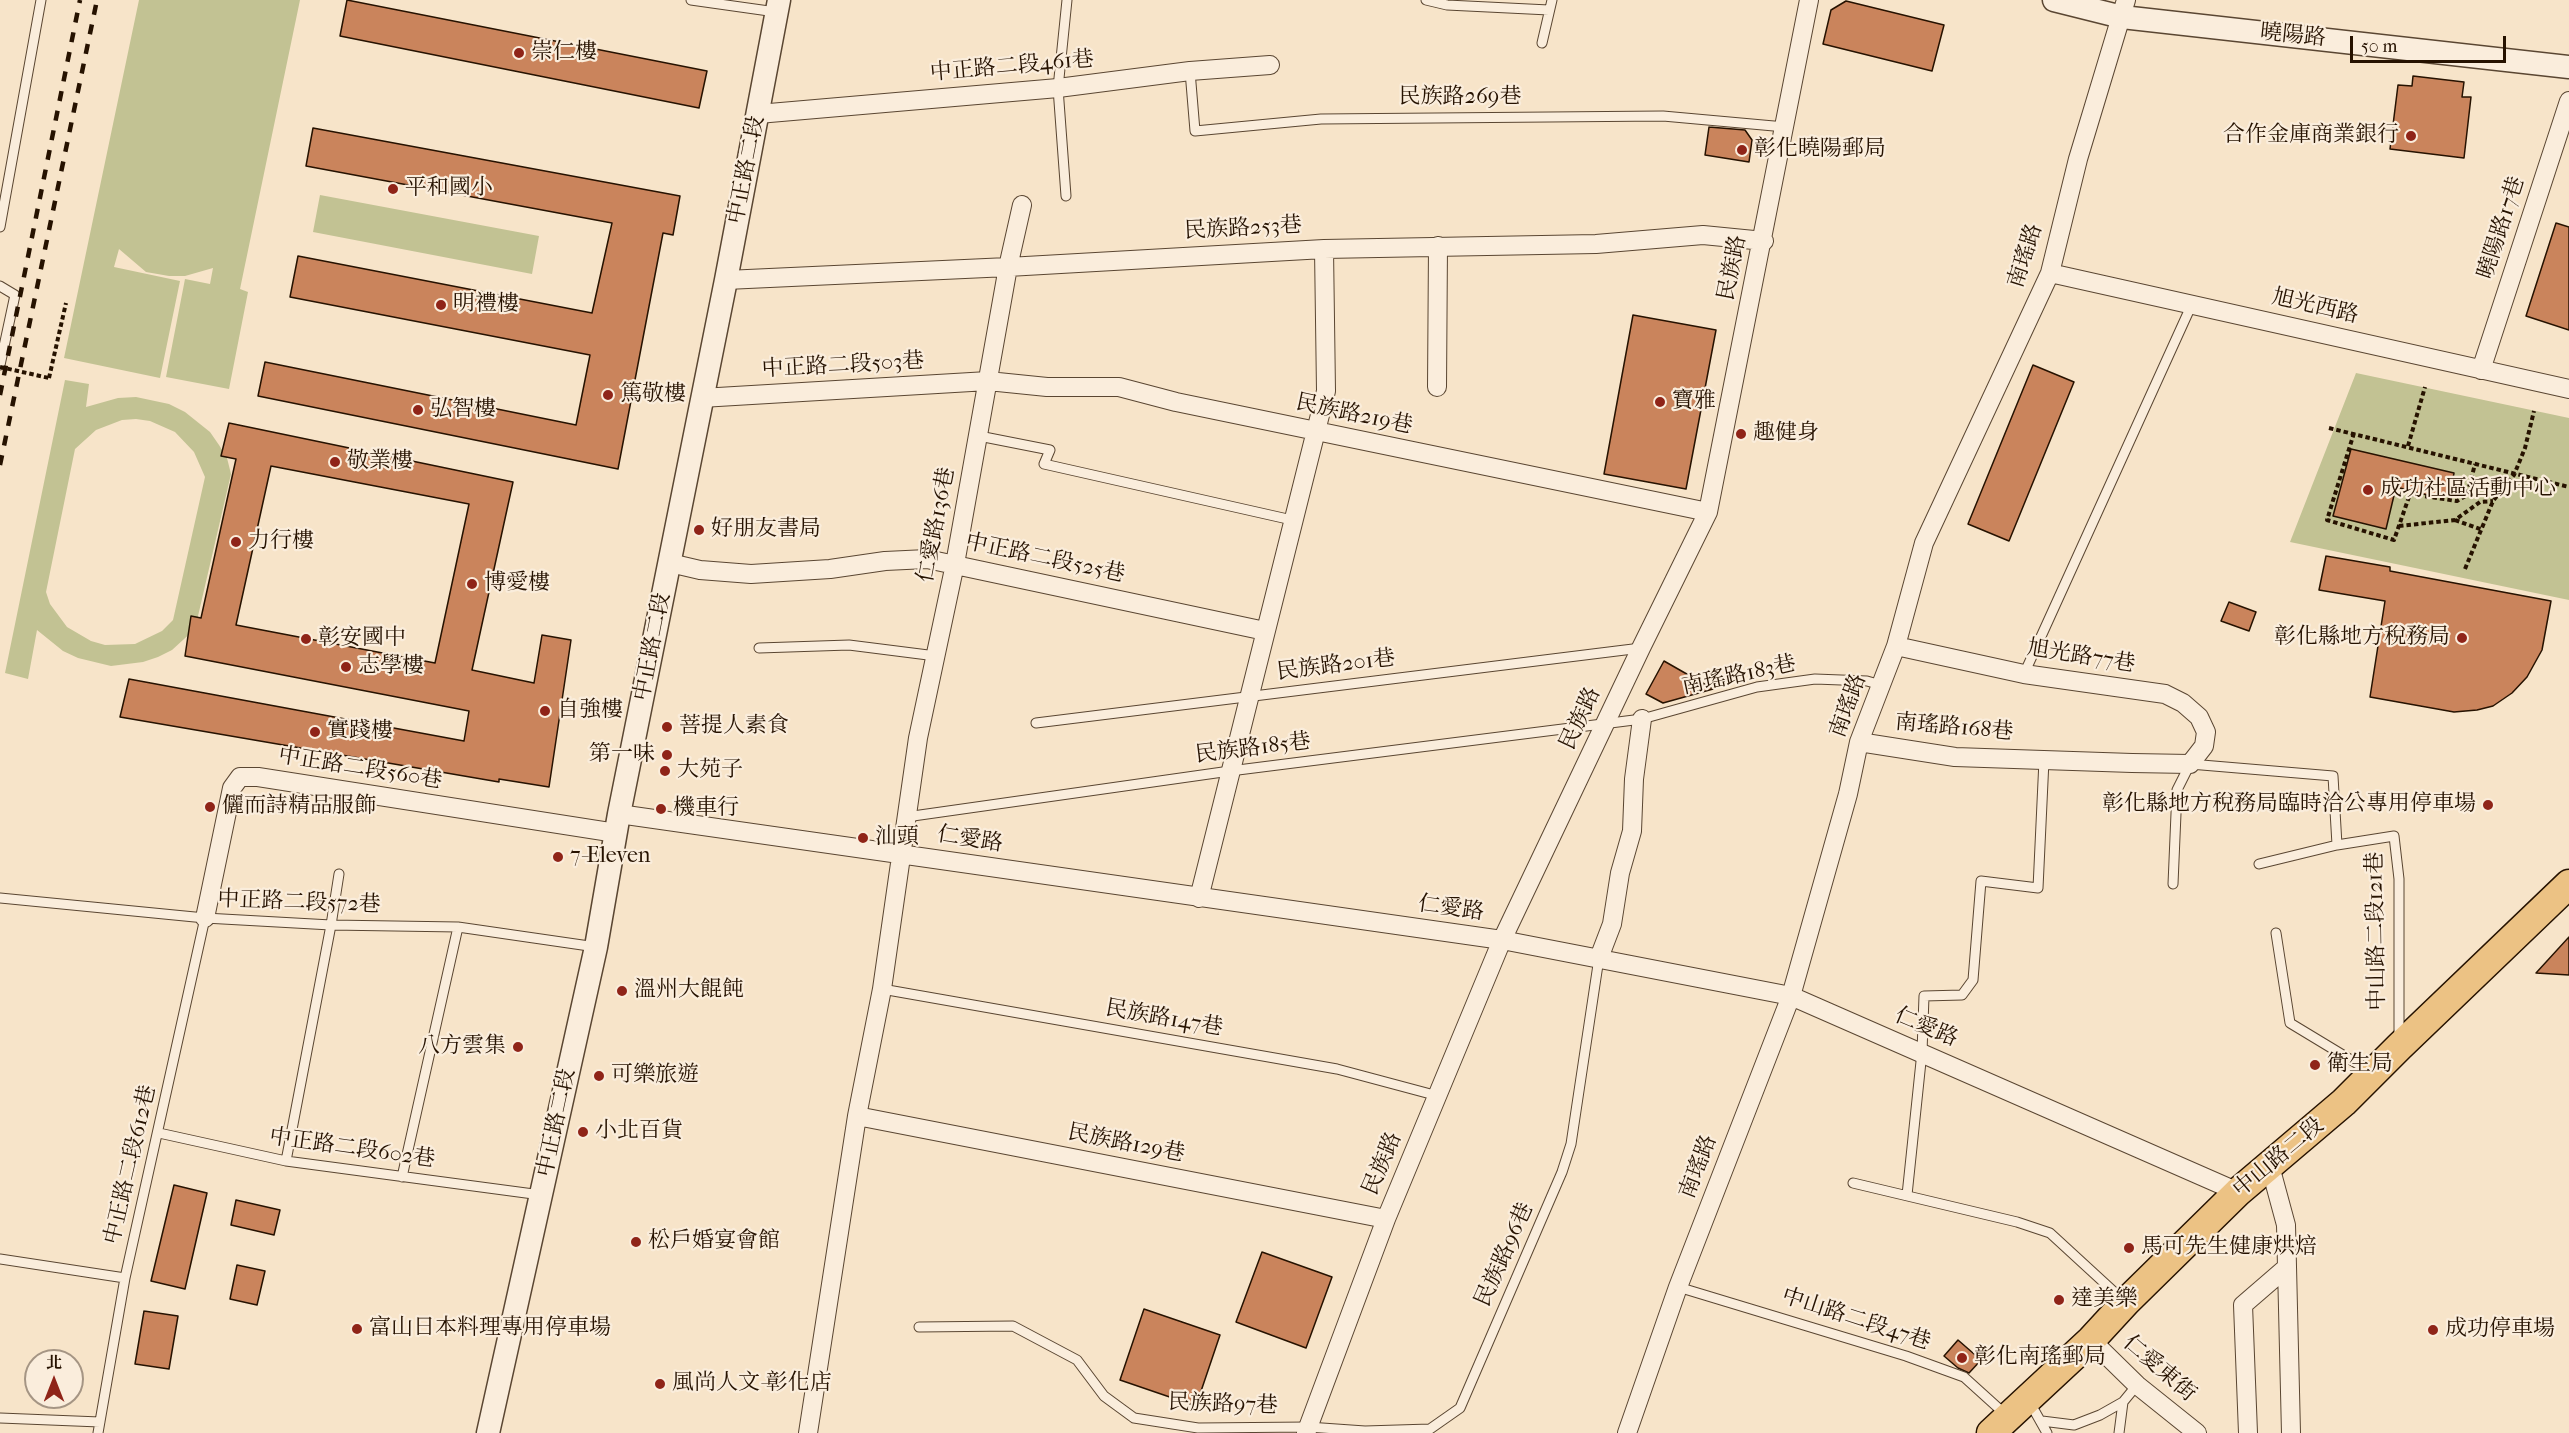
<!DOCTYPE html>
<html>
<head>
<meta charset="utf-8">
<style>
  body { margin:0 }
  #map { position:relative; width:2569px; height:1433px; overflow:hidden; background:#f7e4c9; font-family:"IM FELL French Canon","Noto Serif TC",serif }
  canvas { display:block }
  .north { position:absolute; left:24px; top:1349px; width:60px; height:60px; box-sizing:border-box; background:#faeddc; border:2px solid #a59584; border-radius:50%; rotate:0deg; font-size:16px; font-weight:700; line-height:24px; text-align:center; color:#261200 }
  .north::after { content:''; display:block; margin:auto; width:21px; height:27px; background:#8f2418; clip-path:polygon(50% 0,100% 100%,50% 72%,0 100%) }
  .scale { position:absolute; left:2350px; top:36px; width:156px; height:27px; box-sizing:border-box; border:3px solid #261200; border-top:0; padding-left:8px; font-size:18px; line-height:21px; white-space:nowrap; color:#261200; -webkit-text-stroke:4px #faeddc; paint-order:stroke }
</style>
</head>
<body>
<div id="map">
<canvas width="2569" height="1433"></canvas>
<div class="north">北</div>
<div class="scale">50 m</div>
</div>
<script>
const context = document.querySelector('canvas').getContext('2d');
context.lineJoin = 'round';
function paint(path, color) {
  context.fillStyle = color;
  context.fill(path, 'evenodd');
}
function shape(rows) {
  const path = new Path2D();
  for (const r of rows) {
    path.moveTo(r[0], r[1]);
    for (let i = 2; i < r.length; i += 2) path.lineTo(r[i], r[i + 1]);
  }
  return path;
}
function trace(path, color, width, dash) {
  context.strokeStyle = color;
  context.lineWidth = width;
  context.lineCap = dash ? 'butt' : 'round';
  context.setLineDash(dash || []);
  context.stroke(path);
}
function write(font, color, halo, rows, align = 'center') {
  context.font = font + ' "IM FELL French Canon","Noto Serif TC",serif';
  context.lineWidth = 4.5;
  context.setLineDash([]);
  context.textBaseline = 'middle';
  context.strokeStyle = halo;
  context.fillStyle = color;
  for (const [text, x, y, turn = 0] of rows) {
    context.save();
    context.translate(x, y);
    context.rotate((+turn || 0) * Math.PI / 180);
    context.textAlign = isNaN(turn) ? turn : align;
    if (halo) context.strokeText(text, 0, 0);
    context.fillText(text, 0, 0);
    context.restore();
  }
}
const green = shape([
  [139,0,300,0,240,289,248,292,229,389,166,377,185,279,210,284,213,268,185,276,169,276,146,272,119,249,114,267,180,281,160,378,64,358],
  [320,195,539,236,532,274,313,232],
  [2356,373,2569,418,2569,600,2290,542],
  [65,380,89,384,86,407,118,398,136,397,169,404,185,412,210,432,219,445,227,458,231,474,195,629,172,650,158,657,143,662,111,666,78,658,63,651,37,630,28,679,5,673],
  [136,419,150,421,175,432,194,452,205,477,173,620,162,631,135,644,105,645,91,641,67,627,50,604,46,592,75,449,96,430,122,420]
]);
const building = shape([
  [347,0,707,71,699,108,340,36,347,0],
  [1846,1,1944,25,1932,71,1823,44,1831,10,1846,1],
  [2413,76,2464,82,2462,97,2471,97,2464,158,2390,149,2398,85,2412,86,2413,76],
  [1709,127,1745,130,1752,140,1749,162,1705,155,1709,127],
  [313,128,680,196,673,235,663,233,618,469,258,396,265,362,576,425,590,355,290,297,298,256,592,313,612,223,306,166,313,128],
  [2556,223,2569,227,2569,330,2526,316,2556,223],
  [1633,315,1716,330,1686,489,1604,474,1633,315],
  [2033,365,2074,382,2009,541,1968,524,2033,365],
  [229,423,513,482,472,670,534,683,542,635,571,640,549,787,499,779,499,782,120,717,129,679,464,741,469,711,185,656,191,616,201,618,236,459,221,456,229,423],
  [271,466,469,504,435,663,236,625,271,466],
  [2351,449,2454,473,2450,494,2437,493,2435,497,2396,487,2386,529,2333,516,2351,449],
  [2326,556,2390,567,2390,571,2551,601,2542,650,2527,677,2512,693,2493,706,2477,710,2454,712,2370,697,2385,601,2319,590,2326,556],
  [2229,602,2256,612,2249,631,2221,621,2229,602],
  [1664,661,1713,689,1663,703,1646,694,1664,661],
  [2569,937,2569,975,2536,973,2569,937],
  [174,1185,207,1193,185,1289,151,1281,174,1185],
  [236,1200,280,1210,274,1235,231,1225,236,1200],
  [1262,1252,1332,1277,1306,1348,1236,1322,1262,1252],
  [237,1265,265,1271,257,1305,230,1299,237,1265],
  [1144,1309,1220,1335,1196,1406,1120,1380,1144,1309],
  [144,1311,178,1316,169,1369,135,1364,144,1311],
  [1958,1340,1981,1360,1969,1373,1958,1368,1944,1356,1958,1340]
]);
const path = shape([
  [49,378,66,303],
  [2329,428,2569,487],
  [2354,433,2327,520,2394,540,2410,494,2457,501,2467,495,2475,464],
  [2408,446,2425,387],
  [2455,520,2483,530],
  [2399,526,2455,520,2480,502,2493,501],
  [2465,569,2493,501,2514,475,2525,448,2534,411]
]);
const service = shape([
  [691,0,776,12],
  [1426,0,1447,5,1549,10],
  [1542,43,1552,0],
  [1190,71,1195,131,1321,119,1663,116,1785,127],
  [1066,196,1058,88,1067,0],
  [0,227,41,0],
  [0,286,15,295,0,365],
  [979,436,1050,450,1044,464,1292,520],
  [759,648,849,645,936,656],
  [2024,674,2192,304],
  [1036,723,1641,648],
  [906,817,1230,771,1642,719,1757,687,1815,679,1867,681,1881,685],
  [2337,845,2394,836,2399,879,2399,1039],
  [2173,884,2177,790,2190,764,2333,776,2337,845,2259,864],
  [0,898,205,918,331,925,458,927,596,947],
  [2276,933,2290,1023,2371,1072],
  [882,989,1337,1069,1438,1096],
  [159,1133,286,1161,541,1195],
  [286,1161,331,925,339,874],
  [402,1177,458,927],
  [1853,1183,2017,1222,2050,1233,2124,1301],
  [1907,1195,1922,1052,1924,996,1962,995,1973,980,1981,881,2038,888,2044,760],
  [0,1259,125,1278],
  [1678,1287,1906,1356,1964,1377,2006,1415],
  [919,1327,1013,1326,1077,1360,1104,1396,1134,1418,1198,1428,1308,1427,1365,1431,1430,1429,1460,1408,1562,1172,1571,1144,1599,958],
  [2029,1401,2047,1433],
  [0,1418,100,1422],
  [2042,1421,2074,1425,2100,1415,2123,1402,2137,1385],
  [98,1433,125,1278,205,918],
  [2119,1433,2123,1402]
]);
const minor = shape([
  [758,114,1058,88,1190,71,1270,65],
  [2050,273,2569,389],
  [726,280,1008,267,1324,249,1596,244,1703,235,1764,241],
  [2481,370,2569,101],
  [1437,387,1438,246],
  [701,398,988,381,1047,387,1119,387,1176,402,1708,512],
  [670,563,700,570,751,574,830,569,885,561,927,559,1265,631],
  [1859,742,1955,757,2132,763,2190,764,2204,746,2206,732,2199,717,2183,703,2165,694,2024,674,1896,646],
  [619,814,1502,940,1791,996,2238,1192],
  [1199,898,1326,391,1324,249],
  [205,918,232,788,240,777,258,777,616,833],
  [1599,958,1612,924,1620,873,1632,831,1634,779,1642,719],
  [857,1116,1386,1219],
  [2270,1166,2286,1225,2291,1433],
  [2091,1340,2137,1385,2197,1433],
  [808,1433,857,1116,882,989,918,738,955,564,1008,267,1022,205],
  [1306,1433,1386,1219,1502,940,1641,648,1708,512,1809,0],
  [1627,1433,1678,1287,1791,996,1848,794,1859,742,1896,646,1924,543,2050,273,2078,159,2126,0],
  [2248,1433,2243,1305,2287,1267]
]);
const tertiary = shape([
  [2054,0,2122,17,2569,67],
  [488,1433,596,947,619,814,726,280,779,0]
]);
const primary = shape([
  [1991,1433,2091,1340,2126,1302,2238,1192,2344,1102,2399,1047,2569,884]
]);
const rail = shape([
  [0,395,80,0],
  [0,465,97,0]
]);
const pathBridge = shape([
  [0,367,49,378]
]);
const markers = [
  [519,53,6,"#8f2418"],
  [2411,136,6,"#8f2418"],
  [1742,150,6,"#8f2418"],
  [393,189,6,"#8f2418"],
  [441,305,6,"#8f2418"],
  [608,395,6,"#8f2418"],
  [1660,402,6,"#8f2418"],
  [418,410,6,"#8f2418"],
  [1741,434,6,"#8f2418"],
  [335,462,6,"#8f2418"],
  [2368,490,6,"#8f2418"],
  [699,530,6,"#8f2418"],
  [236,542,6,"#8f2418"],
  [472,584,6,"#8f2418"],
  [2462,638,6,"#8f2418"],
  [306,639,6,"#8f2418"],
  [346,667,6,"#8f2418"],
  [545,711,6,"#8f2418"],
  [667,727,6,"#8f2418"],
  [315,732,6,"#8f2418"],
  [667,755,6,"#8f2418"],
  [665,771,6,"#8f2418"],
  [2488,805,6,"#8f2418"],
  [210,807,6,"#8f2418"],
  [661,809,6,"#8f2418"],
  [863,838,6,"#8f2418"],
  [558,857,6,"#8f2418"],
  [622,991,6,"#8f2418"],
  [518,1047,6,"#8f2418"],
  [2315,1065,6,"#8f2418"],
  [599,1076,6,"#8f2418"],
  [583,1132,6,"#8f2418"],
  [636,1242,6,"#8f2418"],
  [2129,1248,6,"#8f2418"],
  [2059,1300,6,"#8f2418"],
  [357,1329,6,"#8f2418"],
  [2433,1330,6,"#8f2418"],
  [1962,1358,6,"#8f2418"],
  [660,1384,6,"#8f2418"]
];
const streetNames = [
  ["曉陽路",2293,36,6],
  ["中正路二段461巷",1012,67,-5],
  ["民族路269巷",1460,98],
  ["中正路二段",747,170,-79],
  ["曉陽路17巷",2502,228,-72],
  ["民族路253巷",1243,229,-3],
  ["南瑤路",2026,256,-72],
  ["民族路",1733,268,-79],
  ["旭光西路",2315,307,13],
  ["中正路二段503巷",843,366,-3],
  ["民族路219巷",1354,415,12],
  ["仁愛路136巷",937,525,-79],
  ["中正路二段525巷",1045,559,12],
  ["中正路二段",653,647,-79],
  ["旭光路77巷",2081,657,9],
  ["民族路201巷",1336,666,-7],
  ["南瑤路183巷",1739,676,-12],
  ["南瑤路",1849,706,-70],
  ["民族路",1581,719,-65],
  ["南瑤路168巷",1954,728,5],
  ["民族路185巷",1253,749,-7],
  ["中正路二段560巷",360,769,9],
  ["仁愛路",970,840,9],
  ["中正路二段572巷",299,903,2],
  ["仁愛路",1451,909,8],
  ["中山路二段121巷",2377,931,-91],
  ["民族路147巷",1164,1019,10],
  ["仁愛路",1926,1028,23],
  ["中正路二段",557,1123,-78],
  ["民族路129巷",1126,1144,11],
  ["中正路二段602巷",352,1149,8],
  ["中山路二段",2279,1158,-40],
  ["民族路",1383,1164,-67],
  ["中正路二段612巷",131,1165,-77],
  ["南瑤路",1699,1167,-69],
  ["民族路96巷",1505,1255,-66],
  ["中山路二段47巷",1856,1320,18],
  ["仁愛東街",2159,1369,41],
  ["民族路97巷",1223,1405,2]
];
const poiNames = [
  ["崇仁樓",531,53],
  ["合作金庫商業銀行",2399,136,"right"],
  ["彰化曉陽郵局",1754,150],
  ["平和國小",405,189],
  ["明禮樓",453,305],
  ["篤敬樓",620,395],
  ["寶雅",1672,402],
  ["弘智樓",430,410],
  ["趣健身",1753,434],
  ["敬業樓",347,462],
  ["成功社區活動中心",2380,490],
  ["好朋友書局",711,530],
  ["力行樓",248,542],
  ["博愛樓",484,584],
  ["彰化縣地方稅務局",2450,638,"right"],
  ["彰安國中",318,639],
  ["志學樓",358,667],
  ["自強樓",557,711],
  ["菩提人素食",679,727],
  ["實踐樓",327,732],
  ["第一味",655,755,"right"],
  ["大苑子",677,771],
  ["彰化縣地方稅務局臨時洽公專用停車場",2476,805,"right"],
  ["儷而詩精品服飾",222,807],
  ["機車行",673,809],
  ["汕頭",875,838],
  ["7-Eleven",570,857],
  ["溫州大餛飩",634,991],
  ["八方雲集",506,1047,"right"],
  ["衛生局",2327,1065],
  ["可樂旅遊",611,1076],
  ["小北百貨",595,1132],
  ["松戶婚宴會館",648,1242],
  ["馬可先生健康烘焙",2141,1248],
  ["達美樂",2071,1300],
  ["富山日本料理專用停車場",369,1329],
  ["成功停車場",2445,1330],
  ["彰化南瑤郵局",1974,1358],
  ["風尚人文-彰化店",672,1384]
];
paint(green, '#c2c293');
paint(building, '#ca845c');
trace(building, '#261200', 1.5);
trace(service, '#5a4632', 11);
trace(minor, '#5a4632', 20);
trace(tertiary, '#5a4632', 25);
trace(primary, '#261200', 31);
trace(path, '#261200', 4, [4.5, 3]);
trace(service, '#faeddc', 9);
trace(minor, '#faeddc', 18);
trace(tertiary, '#faeddc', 22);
trace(primary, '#ecc284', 28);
trace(rail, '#261200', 4.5, [10, 10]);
trace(pathBridge, '#261200', 4, [4.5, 3]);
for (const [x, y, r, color] of markers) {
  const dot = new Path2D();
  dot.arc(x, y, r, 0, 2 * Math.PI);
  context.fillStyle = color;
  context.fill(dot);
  trace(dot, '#faeddc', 2);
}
write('22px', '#261200', '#faeddc', streetNames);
write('22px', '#261200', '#faeddc', poiNames, 'left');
</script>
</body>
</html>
